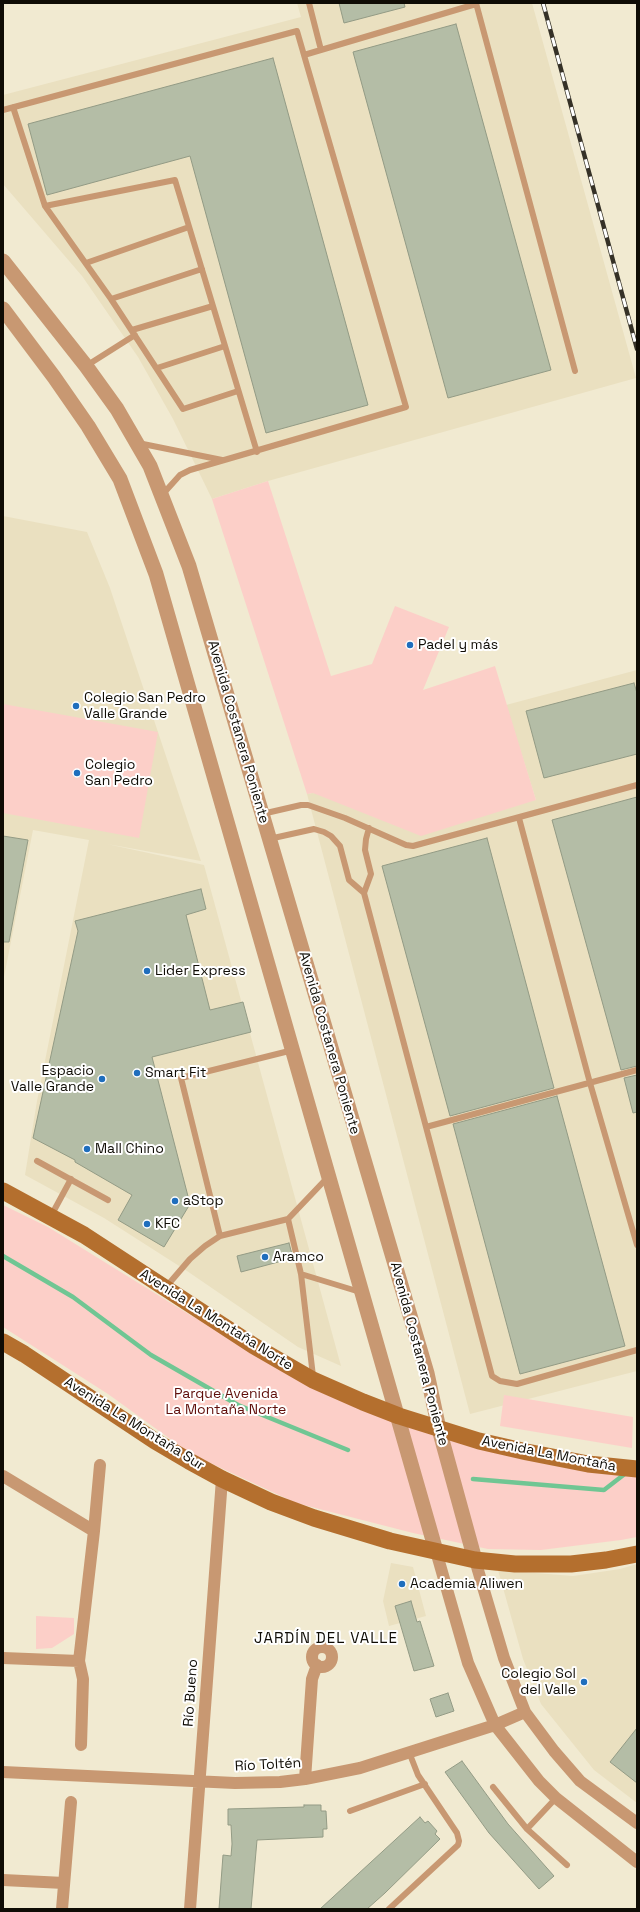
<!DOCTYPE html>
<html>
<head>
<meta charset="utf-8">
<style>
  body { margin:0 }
  #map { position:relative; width:640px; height:1912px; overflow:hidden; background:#f1ead1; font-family:"Space Grotesk",sans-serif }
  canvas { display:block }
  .frame { position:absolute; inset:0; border:4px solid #0f0c05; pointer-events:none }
</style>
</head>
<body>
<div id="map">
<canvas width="640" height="1912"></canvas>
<div class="frame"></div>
</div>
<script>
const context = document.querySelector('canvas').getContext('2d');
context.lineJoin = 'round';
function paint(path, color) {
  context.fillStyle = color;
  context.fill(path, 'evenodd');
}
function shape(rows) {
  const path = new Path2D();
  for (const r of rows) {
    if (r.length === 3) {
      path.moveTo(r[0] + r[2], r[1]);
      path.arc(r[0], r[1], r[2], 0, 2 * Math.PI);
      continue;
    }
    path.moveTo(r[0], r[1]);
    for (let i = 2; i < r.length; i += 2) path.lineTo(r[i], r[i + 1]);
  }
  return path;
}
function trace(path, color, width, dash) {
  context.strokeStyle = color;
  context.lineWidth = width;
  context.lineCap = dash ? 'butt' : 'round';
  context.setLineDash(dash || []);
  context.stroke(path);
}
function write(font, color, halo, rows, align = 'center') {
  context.font = font + ' "Space Grotesk",sans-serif';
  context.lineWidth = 4;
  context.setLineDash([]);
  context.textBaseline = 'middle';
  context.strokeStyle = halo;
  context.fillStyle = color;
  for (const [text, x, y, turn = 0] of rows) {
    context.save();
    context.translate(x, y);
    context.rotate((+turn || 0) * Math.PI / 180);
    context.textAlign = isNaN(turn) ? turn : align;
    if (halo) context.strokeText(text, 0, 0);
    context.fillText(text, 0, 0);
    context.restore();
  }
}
const built = shape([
  [297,3,532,3,636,378,268,481,212,499,173,419,138,357,82,276,3,184,3,95,301,17],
  [3,516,87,532,110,588,201,861,107,844,204,865,341,1366,298,1347,187,1271,104,1218,25,1175,37,1101,89,840,33,830,3,982],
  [637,670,637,1371,470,1414,307,794,312,793,536,800,506,705],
  [391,1563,413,1567,426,1616,389,1626,383,1601],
  [637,1564,637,1803,594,1770,541,1704,523,1659,498,1570,573,1576,620,1569]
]);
const green = shape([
  [268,481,331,676,372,664,395,606,449,627,423,690,495,666,536,800,421,836,313,793,307,794,212,499],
  [3,704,158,732,139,838,3,813],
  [3,1205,48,1227,190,1315,374,1409,637,1473,637,1537,621,1540,541,1550,488,1549,413,1533,296,1503,191,1454,108,1394,3,1327],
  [504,1395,633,1417,632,1448,500,1426],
  [36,1616,74,1618,74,1634,52,1648,36,1649]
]);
const stream = shape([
  [3,1256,73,1297,151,1355,238,1405,348,1450],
  [473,1479,604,1490,626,1473]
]);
const building = shape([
  [339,3,404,3,405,7,344,23,339,3],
  [456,24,551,370,448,398,353,52,456,24],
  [273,58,368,405,266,433,190,156,47,195,28,124,273,58],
  [634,683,637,693,637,754,544,778,526,711,634,683],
  [637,797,637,1066,621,1070,552,820,637,797],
  [3,836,28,840,9,942,3,942,3,836],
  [487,838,554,1088,450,1116,382,866,487,838],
  [201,889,206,909,186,915,210,1010,243,1002,251,1032,152,1057,190,1204,164,1247,118,1220,132,1195,75,1162,75,1160,33,1138,78,931,75,921,201,889],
  [637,1075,637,1112,633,1113,624,1078,637,1075],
  [557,1096,625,1346,520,1374,453,1124,557,1096],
  [289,1243,293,1258,241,1272,237,1256,289,1243],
  [411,1601,417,1622,420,1621,434,1666,414,1671,395,1606,411,1601],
  [448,1693,454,1711,436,1717,430,1699,448,1693],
  [637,1728,637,1783,610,1762,637,1728],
  [462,1761,508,1824,554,1876,539,1889,489,1833,445,1772,462,1761],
  [304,1805,321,1805,321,1811,326,1811,327,1829,323,1829,323,1837,257,1840,251,1909,219,1909,223,1855,231,1856,232,1844,231,1825,228,1825,228,1809,304,1807,304,1805],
  [420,1817,425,1823,428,1821,437,1831,435,1834,440,1839,385,1893,367,1909,320,1909,420,1817]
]);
const service = shape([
  [309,3,321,50],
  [476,3,575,371],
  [304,55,476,4],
  [13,107,45,206,111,299,183,409,238,391],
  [3,110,297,31,406,407,190,470,180,475,162,495],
  [45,206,175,180,257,452],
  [86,263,189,227],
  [111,299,202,269],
  [132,330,213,306],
  [86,366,135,335],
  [157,368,225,346],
  [138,443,222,460],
  [262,814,301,805,308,805,345,818,406,845,413,846,637,785],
  [519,818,590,1083,637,1245],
  [269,839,314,829,324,832,331,836,340,846,349,880,364,893,492,1376,500,1381,517,1384,637,1350],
  [364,893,371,874,365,850,366,839,369,828],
  [426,1127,637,1070],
  [37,1161,108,1200],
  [51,1216,71,1179],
  [288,1219,301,1274,313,1376],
  [220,1236,181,1078,293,1050],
  [301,1274,360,1292],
  [166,1287,190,1259,205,1246,220,1236,288,1219,328,1177],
  [493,1787,527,1829,567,1865],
  [350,1811,425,1784],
  [527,1829,556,1798],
  [389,1909,458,1845,459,1841,457,1833,418,1775,409,1752]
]);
const minor = shape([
  [3,1476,94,1531],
  [436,1551,468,1663,495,1725,539,1781,556,1798,637,1862],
  [475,1560,504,1658,525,1712,554,1751,580,1781,637,1823],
  [322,1657,10],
  [3,1658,79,1661],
  [81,1745,83,1679,79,1661,94,1531,100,1465],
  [3,1772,235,1783,280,1782,305,1779,360,1768,495,1725,525,1712],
  [305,1779,312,1679,317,1665],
  [3,1880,64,1883],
  [62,1909,71,1802],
  [190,1909,222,1479]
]);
const tertiary = shape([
  [3,261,86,366,117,409,150,466,189,566,427,1373,439,1429,475,1560],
  [3,309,54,377,88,426,120,479,156,574,436,1551]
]);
const secondary = shape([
  [3,1191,84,1235,254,1346,313,1380,363,1402,399,1416,479,1441,527,1452,588,1464,637,1469],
  [3,1342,24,1354,155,1441,189,1461,222,1479,271,1502,314,1518,390,1541,475,1560,515,1564,571,1564,606,1560,637,1554]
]);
const rail = shape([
  [543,3,637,349]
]);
const markers = [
  [410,645,4,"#1f6ebd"],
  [76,706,4,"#1f6ebd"],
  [77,773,4,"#1f6ebd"],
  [147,971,4,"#1f6ebd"],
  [137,1073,4,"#1f6ebd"],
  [102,1079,4,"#1f6ebd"],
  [87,1149,4,"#1f6ebd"],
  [175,1201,4,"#1f6ebd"],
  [147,1224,4,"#1f6ebd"],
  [265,1257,4,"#1f6ebd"],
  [402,1584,4,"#1f6ebd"],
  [584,1682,4,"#1f6ebd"]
];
const poiNames = [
  ["Padel y más",418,645],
  ["Colegio San Pedro",84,698],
  ["Valle Grande",84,714],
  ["Colegio",85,765],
  ["San Pedro",85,781],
  ["Lider Express",155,971],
  ["Espacio",94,1071,"right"],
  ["Valle Grande",94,1087,"right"],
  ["Smart Fit",145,1073],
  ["Mall Chino",95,1149],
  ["aStop",183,1201],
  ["KFC",155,1224],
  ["Aramco",273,1257],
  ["Academia Aliwen",410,1584],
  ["Colegio Sol",576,1674,"right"],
  ["del Valle",576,1690,"right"]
];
const streetNames = [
  ["Avenida Costanera Poniente",238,732,74],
  ["Avenida Costanera Poniente",329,1043,74],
  ["Avenida La Montaña Norte",216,1320,32],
  ["Avenida Costanera Poniente",419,1354,75],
  ["Avenida La Montaña Sur",134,1424,32],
  ["Avenida La Montaña",549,1454,11],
  ["Río Bueno",191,1693,-86],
  ["Río Toltén",268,1765,-3]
];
const parkNames = [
  ["Parque Avenida",226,1394],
  ["La Montaña Norte",226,1410]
];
const neighbourhoodNames = [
  ["JARDÍN DEL VALLE",326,1639]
];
paint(built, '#eae0c0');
paint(green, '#fccfc8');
trace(stream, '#70c693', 4.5);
paint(building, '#b4bda6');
trace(building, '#939b85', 1);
trace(service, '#c89872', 6);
trace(minor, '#c89872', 12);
trace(tertiary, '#c89872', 15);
trace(secondary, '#b46f2e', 17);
trace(rail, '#353127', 4.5);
trace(rail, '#fff', 3, [9]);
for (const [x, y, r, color] of markers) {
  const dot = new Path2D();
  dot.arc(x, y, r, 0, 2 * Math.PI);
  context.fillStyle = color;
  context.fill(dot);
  trace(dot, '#fff', 1.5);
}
write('14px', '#0f0c05', '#fff', poiNames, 'left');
write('14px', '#0f0c05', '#fff', streetNames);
write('14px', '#5f0e0a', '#fff', parkNames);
context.letterSpacing = '1px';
write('15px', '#0f0c05', '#fff', neighbourhoodNames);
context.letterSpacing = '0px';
</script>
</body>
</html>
